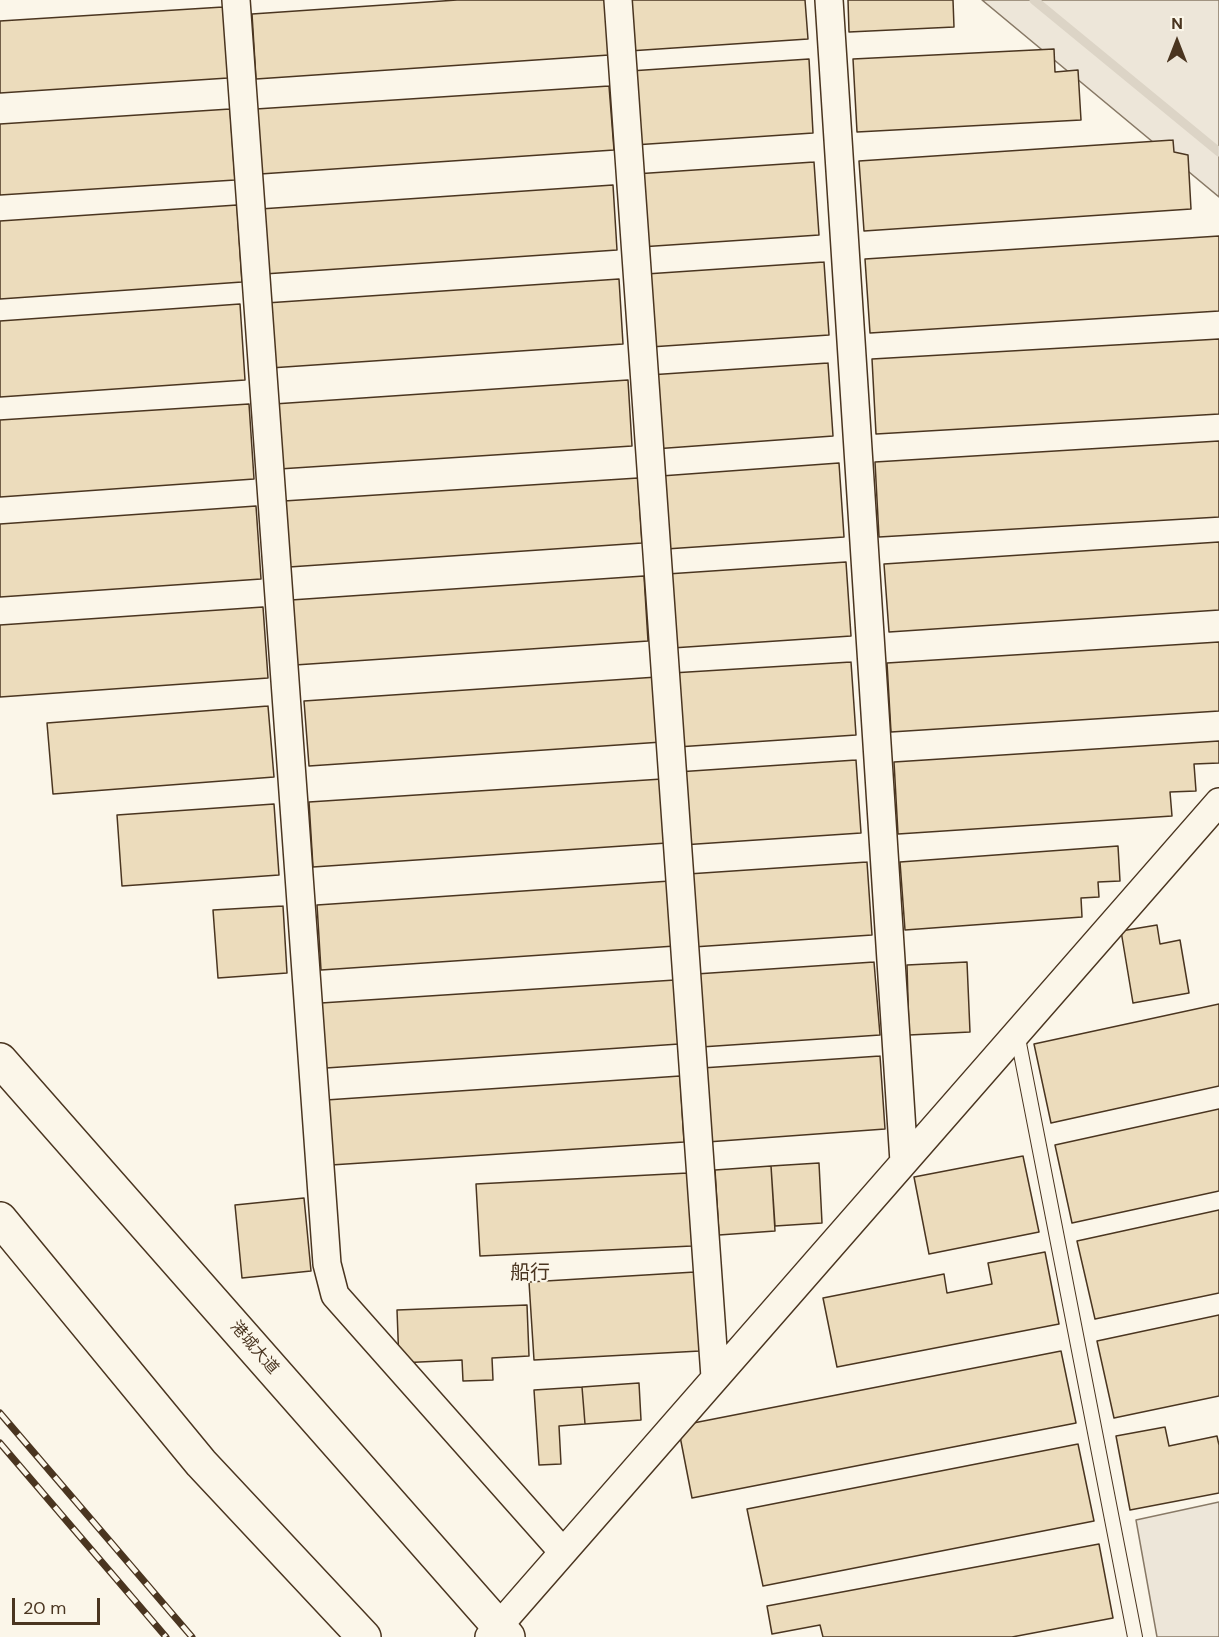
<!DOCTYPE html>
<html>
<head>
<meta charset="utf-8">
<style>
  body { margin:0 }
  #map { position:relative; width:1219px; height:1637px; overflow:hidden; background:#fbf6e9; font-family:"DM Sans",sans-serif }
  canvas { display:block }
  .north { position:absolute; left:1147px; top:12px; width:60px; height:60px; -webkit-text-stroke:4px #fbf6e9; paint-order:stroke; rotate:0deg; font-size:16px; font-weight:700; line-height:24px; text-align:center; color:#4a3520 }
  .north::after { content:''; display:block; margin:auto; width:21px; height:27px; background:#4a3520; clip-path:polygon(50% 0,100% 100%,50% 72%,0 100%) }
  .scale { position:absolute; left:12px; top:1598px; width:88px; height:27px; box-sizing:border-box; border:3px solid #4a3520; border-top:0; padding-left:8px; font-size:18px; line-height:21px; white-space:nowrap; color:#4a3520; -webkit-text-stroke:4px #fbf6e9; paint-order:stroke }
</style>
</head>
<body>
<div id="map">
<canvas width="1219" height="1637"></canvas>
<div class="north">N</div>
<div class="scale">20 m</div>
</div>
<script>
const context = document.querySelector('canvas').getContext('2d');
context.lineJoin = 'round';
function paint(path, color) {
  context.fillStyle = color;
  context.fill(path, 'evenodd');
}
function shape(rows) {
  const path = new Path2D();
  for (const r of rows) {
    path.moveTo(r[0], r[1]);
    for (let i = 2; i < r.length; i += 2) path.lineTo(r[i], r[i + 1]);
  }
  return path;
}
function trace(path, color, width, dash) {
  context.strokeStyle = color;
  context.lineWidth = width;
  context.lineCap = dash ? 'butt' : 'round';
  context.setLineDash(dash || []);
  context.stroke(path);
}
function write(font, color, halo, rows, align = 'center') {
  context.font = font + ' "DM Sans","Noto Sans SC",sans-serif';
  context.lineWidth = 4.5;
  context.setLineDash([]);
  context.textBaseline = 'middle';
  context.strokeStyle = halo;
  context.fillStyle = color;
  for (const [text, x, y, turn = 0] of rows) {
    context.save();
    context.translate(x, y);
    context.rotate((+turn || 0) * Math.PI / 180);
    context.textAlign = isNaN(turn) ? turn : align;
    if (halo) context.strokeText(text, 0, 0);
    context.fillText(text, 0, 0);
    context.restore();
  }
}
const green = shape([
  [982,0,1219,0,1219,197,982,0],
  [1219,1502,1219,1637,1157,1637,1136,1520,1219,1502]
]);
const stream = shape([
  [1034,0,1219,152]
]);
const building = shape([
  [457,0,605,0,609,55,256,79,252,14,457,0],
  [625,0,805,0,808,39,629,51,625,0],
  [848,0,953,0,954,27,849,32,848,0],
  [223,7,228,78,0,93,0,21,223,7],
  [1054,49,1055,72,1078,70,1081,120,857,132,853,59,1054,49],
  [809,59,813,133,634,145,630,71,809,59],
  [609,86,614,150,260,174,256,109,609,86],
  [230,109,235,180,0,195,0,124,230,109],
  [1173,140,1174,152,1188,155,1191,209,864,231,859,161,1173,140],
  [814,162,819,235,640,247,635,174,814,162],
  [613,185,617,250,264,274,260,209,613,185],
  [237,205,242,282,0,299,0,221,237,205],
  [1219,236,1219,311,870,333,865,259,1219,236],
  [824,262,829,335,650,347,646,274,824,262],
  [619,279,623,344,270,368,266,303,619,279],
  [240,304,245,380,0,397,0,321,240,304],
  [1219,339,1219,414,876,434,872,359,1219,339],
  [828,363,833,436,654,449,649,375,828,363],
  [628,380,632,446,279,469,274,404,628,380],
  [249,404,254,479,0,497,0,420,249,404],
  [1219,441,1219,517,879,537,875,462,1219,441],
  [839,463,844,537,666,549,661,476,839,463],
  [638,478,642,543,289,567,284,501,638,478],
  [256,506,261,579,0,597,0,524,256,506],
  [1219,542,1219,610,889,632,884,564,1219,542],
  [846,562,851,636,672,648,667,574,846,562],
  [644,576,648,641,295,665,291,600,644,576],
  [263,607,268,678,0,697,0,625,263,607],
  [1219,642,1219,711,891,732,887,663,1219,642],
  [851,662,856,735,677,747,672,673,851,662],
  [657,677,662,742,309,766,304,701,657,677],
  [268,706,274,777,53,794,47,723,268,706],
  [1219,741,1219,763,1194,764,1196,791,1170,792,1172,816,898,834,894,762,1219,741],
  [856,760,861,833,682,845,677,772,856,760],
  [662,779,667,843,313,867,309,802,662,779],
  [274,804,279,875,122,886,117,815,274,804],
  [1118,846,1120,881,1098,882,1099,897,1081,898,1082,917,905,930,900,862,1118,846],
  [867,862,872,935,693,947,688,874,867,862],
  [670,881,675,946,321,970,317,905,670,881],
  [283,906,287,973,218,978,213,910,283,906],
  [1157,925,1160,944,1180,940,1189,993,1133,1003,1121,931,1157,925],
  [874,962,880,1035,701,1047,696,974,874,962],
  [967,962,970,1032,909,1035,907,965,967,962],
  [675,980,679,1044,326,1068,321,1003,675,980],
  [1219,1004,1219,1086,1051,1123,1034,1044,1219,1004],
  [880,1056,885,1129,707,1142,702,1068,880,1056],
  [680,1076,684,1142,331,1165,326,1100,680,1076],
  [1219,1109,1219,1191,1072,1223,1055,1145,1219,1109],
  [1023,1156,1039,1232,929,1254,914,1177,1023,1156],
  [819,1163,822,1223,775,1226,771,1166,819,1163],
  [771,1166,775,1231,719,1235,715,1170,771,1166],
  [688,1173,692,1246,480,1256,476,1184,688,1173],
  [304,1198,311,1271,242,1278,235,1205,304,1198],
  [1219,1210,1219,1293,1095,1319,1077,1241,1219,1210],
  [1045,1252,1059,1324,837,1367,823,1298,944,1274,947,1293,992,1284,988,1263,1045,1252],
  [695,1272,700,1351,534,1360,529,1282,695,1272],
  [527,1305,529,1356,492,1358,493,1380,463,1381,462,1360,399,1363,397,1310,527,1305],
  [1219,1315,1219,1396,1114,1418,1097,1341,1219,1315],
  [1061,1351,1076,1423,692,1498,678,1426,1061,1351],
  [639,1383,641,1420,585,1424,582,1387,639,1383],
  [582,1387,585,1424,559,1426,561,1464,539,1465,534,1390,582,1387],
  [1165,1427,1169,1446,1217,1436,1219,1445,1219,1493,1130,1510,1116,1436,1165,1427],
  [1078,1444,1094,1521,763,1586,747,1509,1078,1444],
  [1099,1544,1113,1618,1012,1637,823,1637,820,1625,772,1634,767,1606,1099,1544]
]);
const service = shape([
  [1017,1033,1135,1637]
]);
const minor = shape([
  [236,0,327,1264,335,1295,563,1552],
  [618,0,715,1377],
  [829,0,904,1162],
  [489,1637,1219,802]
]);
const secondary = shape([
  [0,1060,508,1637],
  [0,1219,201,1463,364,1637]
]);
const rail = shape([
  [0,1413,192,1637],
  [0,1443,166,1637]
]);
const streetNames = [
  ["港城大道",254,1348,49]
];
const quarterNames = [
  ["船行",530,1274]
];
paint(green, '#ede6d9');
trace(green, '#887966', 1.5);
trace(stream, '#dcd4c6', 9);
paint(building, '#ecdcbc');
trace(building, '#4a3520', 1.5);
trace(service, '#4a3520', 16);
trace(minor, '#4a3520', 30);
trace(secondary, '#4a3520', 36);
trace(service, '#fbf6e9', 14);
trace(minor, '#fbf6e9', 27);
trace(secondary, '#fbf6e9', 33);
trace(rail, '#4a3520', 7);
trace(rail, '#fbf6e9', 4.5, [14]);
write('16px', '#4a3520', '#fbf6e9', streetNames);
write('20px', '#4a3520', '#fbf6e9', quarterNames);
</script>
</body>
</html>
